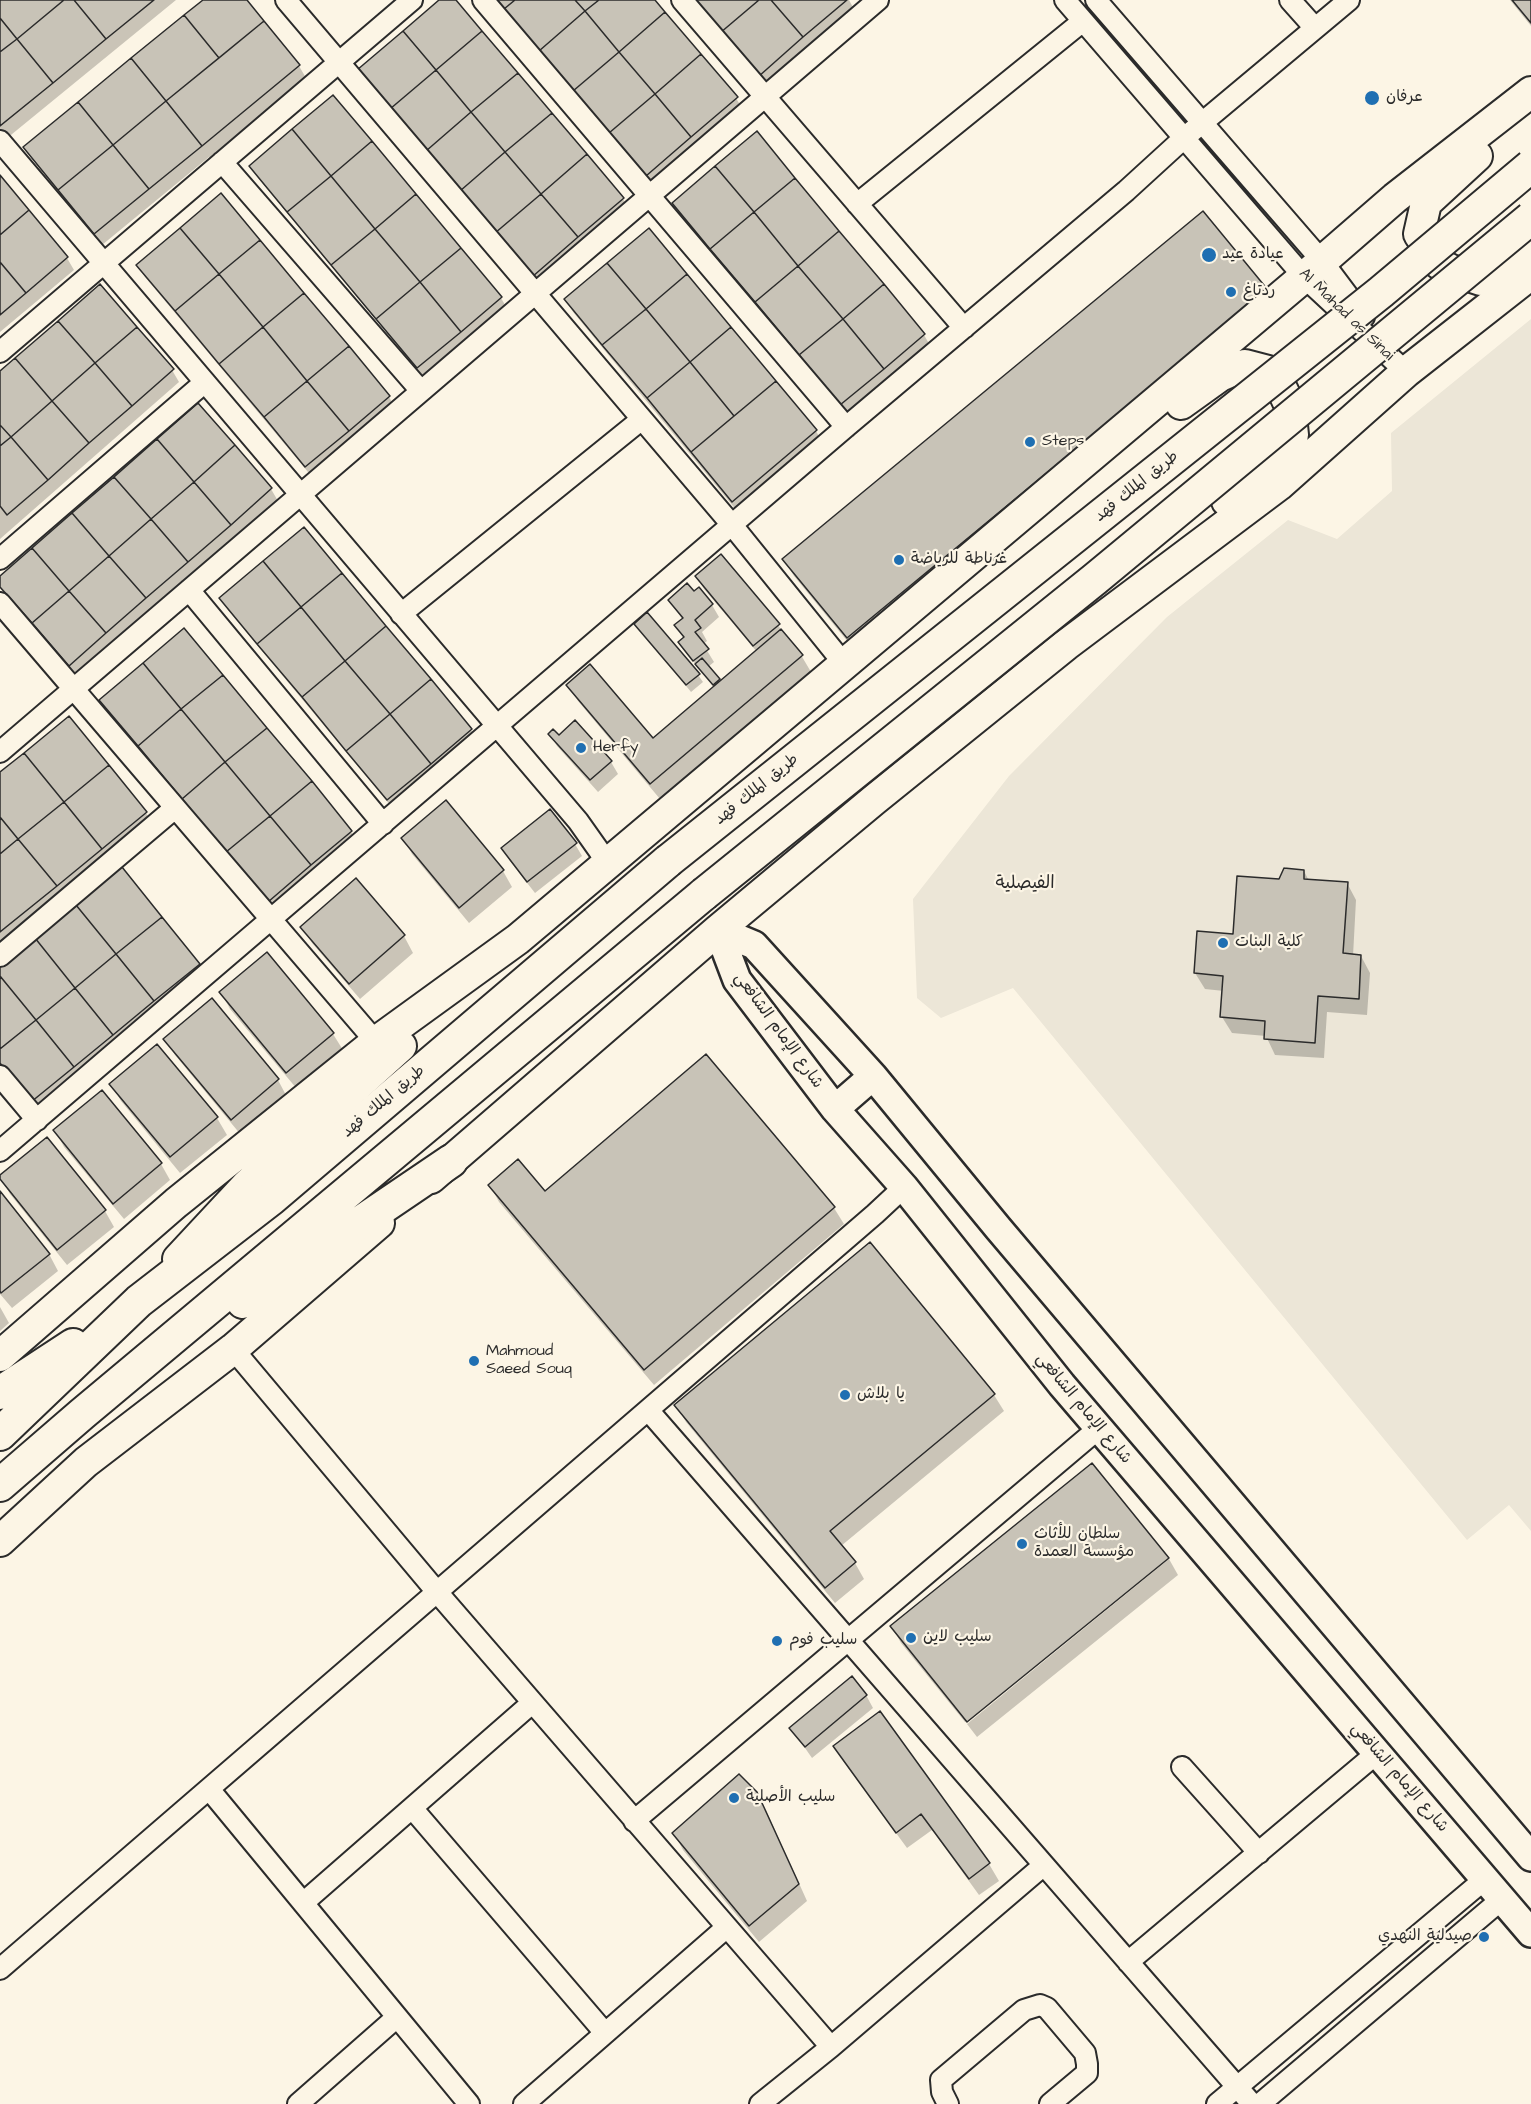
<!DOCTYPE html>
<html>
<head>
<meta charset="utf-8">
<style>
  body { margin:0 }
  canvas { display:block; background:#fcf5e5 }
</style>
</head>
<body>
<canvas width="1531" height="2104"></canvas>
<script>
const context = document.querySelector('canvas').getContext('2d');
context.lineJoin = 'round';
function paint(path, color) {
  context.fillStyle = color;
  context.fill(path, 'evenodd');
}
function shape(rows) {
  const path = new Path2D();
  for (const r of rows) {
    path.moveTo(r[0], r[1]);
    for (let i = 2; i < r.length; i += 2) path.lineTo(r[i], r[i + 1]);
  }
  return path;
}
function trace(path, color, width, dash) {
  context.strokeStyle = color;
  context.lineWidth = width;
  context.lineCap = dash ? 'butt' : 'round';
  context.setLineDash(dash || []);
  context.stroke(path);
}
function write(font, color, halo, rows, align = 'center') {
  context.font = font + ' "Architects Daughter","Playpen Sans Arabic",sans-serif';
  context.lineWidth = 4.5;
  context.setLineDash([]);
  context.textBaseline = 'middle';
  context.strokeStyle = halo;
  context.fillStyle = color;
  for (const [text, x, y, turn = 0] of rows) {
    context.save();
    context.translate(x, y);
    context.rotate((+turn || 0) * Math.PI / 180);
    context.textAlign = isNaN(turn) ? turn : align;
    if (halo) context.strokeText(text, 0, 0);
    context.fillText(text, 0, 0);
    context.restore();
  }
}
const built = shape([
  [1531,319,1531,1531,1509,1505,1467,1540,1013,988,941,1018,917,998,913,899,1009,776,1167,617,1288,520,1337,539,1392,491,1391,433]
]);
const shadow = shape([
  [0,0,176,0,6,139,0,132],
  [205,0,245,0,299,66,309,83,213,161,209,157,102,245,32,159,25,147],
  [441,0,454,0,623,199,630,211,540,288,359,70],
  [495,0,653,0,736,98,743,110,653,187],
  [691,0,849,0,855,11,765,88],
  [1510,0,1531,0,1531,26],
  [333,97,501,298,508,310,425,379,258,178,251,166],
  [0,177,67,258,74,270,0,332],
  [674,203,924,335,931,347,848,416,681,215],
  [648,230,816,431,825,447,742,517,573,312,566,300],
  [138,265,389,397,396,409,313,478,145,277],
  [1267,291,857,653,794,576,784,560],
  [172,370,179,382,0,539,0,373],
  [198,405,271,489,278,501,76,677,4,593,0,587,0,578],
  [697,577,778,625,785,636,801,655,811,672,660,799,578,701,568,685,653,740,715,687,687,654,680,642,684,639,676,625,683,620,669,601,693,593,698,589,712,605,719,617,702,632,707,641,703,644,714,662,708,667,721,683,757,652,704,589],
  [221,598,471,730,478,742,395,811,228,610],
  [636,624,698,675,703,682,691,692],
  [101,700,351,832,358,844,276,913,108,712],
  [550,734,611,762,618,774,598,792,557,746],
  [0,774,146,813,153,825,0,956],
  [403,838,503,871,512,887,469,923,412,854],
  [575,844,582,856,535,893,510,861,503,849],
  [1304,871,1309,881,1347,883,1356,900,1353,956,1361,956,1370,973,1367,1015,1327,1012,1324,1058,1275,1055,1266,1036,1232,1033,1222,1017,1224,991,1205,989,1195,973,1234,935,1280,881],
  [356,881,404,936,413,953,360,999,312,943,302,927],
  [267,954,333,1034,343,1050,297,1089,230,1009,221,992],
  [199,964,206,976,39,1113,0,1065,0,969],
  [212,1001,278,1080,287,1097,241,1135,175,1055,165,1039],
  [157,1046,217,1118,227,1135,180,1173,121,1101,111,1084],
  [706,1056,834,1208,844,1224,654,1385,499,1202,490,1185,545,1193],
  [102,1092,161,1164,170,1180,124,1219,64,1147,55,1130],
  [47,1139,105,1211,114,1227,67,1265,10,1194,0,1177],
  [0,1194,49,1254,58,1271,12,1308,0,1294],
  [870,1244,994,1395,1004,1411,841,1546,855,1563,864,1579,835,1603,686,1422,676,1405],
  [0,1307,9,1323,0,1331],
  [1167,1558,965,1722,901,1643,892,1627],
  [1169,1559,1178,1575,977,1737,967,1724],
  [866,1695,873,1708,812,1758,791,1728],
  [880,1713,989,1864,999,1881,979,1895,932,1830,907,1848,844,1762,835,1746],
  [756,1793,766,1810,807,1901,759,1942,683,1850,674,1833]
]);
const building = shape([
  [0,0,64,0,17,39,0,18,0,0],
  [64,0,74,0,106,39,53,83,17,39,64,0],
  [74,0,154,0,106,39,74,0],
  [203,0,247,0,264,21,219,58,184,15,203,0],
  [439,0,456,0,482,31,436,70,403,31,439,0],
  [496,0,515,0,504,9,496,0],
  [515,0,575,0,585,11,539,51,504,9,515,0],
  [575,0,599,0,585,11,575,0],
  [599,0,655,0,665,12,619,52,585,11,599,0],
  [692,0,759,0,720,33,692,0],
  [759,0,771,0,803,37,758,77,720,33,759,0],
  [771,0,847,0,803,37,771,0],
  [1512,0,1531,0,1531,23,1512,0],
  [585,11,619,52,573,91,539,51,585,11],
  [665,12,701,54,655,94,619,52,665,12],
  [184,15,219,58,166,101,131,58,184,15],
  [0,18,17,39,0,52,0,18],
  [264,21,300,65,202,146,166,101,264,21],
  [403,31,436,70,390,109,357,70,403,31],
  [482,31,518,73,471,112,436,70,482,31],
  [17,39,53,83,0,126,0,52,17,39],
  [619,52,655,94,609,133,573,91,619,52],
  [701,54,738,97,691,137,655,94,701,54],
  [131,58,166,101,113,145,78,102,131,58],
  [436,70,471,112,426,151,390,109,436,70],
  [518,73,552,113,505,152,471,112,518,73],
  [655,94,691,137,646,176,609,133,655,94],
  [333,95,372,141,331,176,292,129,333,95],
  [166,101,202,146,149,189,113,145,166,101],
  [78,102,113,145,58,190,23,147,78,102],
  [471,112,505,152,460,191,426,151,471,112],
  [552,113,587,154,541,194,505,152,552,113],
  [292,129,331,176,287,212,249,166,292,129],
  [757,131,795,178,754,212,715,166,757,131],
  [372,141,416,194,375,229,331,176,372,141],
  [113,145,149,189,94,234,58,190,113,145],
  [505,152,541,194,495,233,460,191,505,152],
  [587,154,624,198,578,237,541,194,587,154],
  [715,166,754,212,710,249,672,203,715,166],
  [0,175,29,210,0,235,0,175],
  [331,176,375,229,331,265,287,212,331,176],
  [795,178,839,231,798,266,754,212,795,178],
  [221,193,260,240,219,274,180,228,221,193],
  [416,194,461,248,420,282,375,229,416,194],
  [541,194,578,237,532,277,495,233,541,194],
  [29,210,68,257,26,293,0,262,0,235,29,210],
  [1203,211,1268,290,847,638,782,559,1203,211],
  [754,212,798,266,755,302,710,249,754,212],
  [180,228,219,274,175,311,136,265,180,228],
  [649,228,687,274,646,309,607,263,649,228],
  [375,229,420,282,376,319,331,265,375,229],
  [839,231,884,284,843,319,798,266,839,231],
  [260,240,304,293,263,327,219,274,260,240],
  [461,248,502,297,461,332,420,282,461,248],
  [0,262,26,293,0,315,0,262],
  [607,263,646,309,602,345,564,299,607,263],
  [798,266,843,319,799,355,755,302,798,266],
  [219,274,263,327,219,364,175,311,219,274],
  [687,274,731,327,690,362,646,309,687,274],
  [420,282,461,332,417,368,376,319,420,282],
  [100,284,137,327,95,363,58,321,100,284],
  [884,284,925,334,884,369,843,319,884,284],
  [304,293,349,346,307,381,263,327,304,293],
  [646,309,690,362,647,398,602,345,646,309],
  [843,319,884,369,840,405,799,355,843,319],
  [58,321,95,363,52,401,15,358,58,321],
  [137,327,174,369,132,406,95,363,137,327],
  [263,327,307,381,264,417,219,364,263,327],
  [731,327,776,381,734,416,690,362,731,327],
  [349,346,390,396,349,431,307,381,349,346],
  [15,358,52,401,11,437,0,425,0,371,15,358],
  [690,362,734,416,691,452,647,398,690,362],
  [95,363,132,406,89,443,52,401,95,363],
  [307,381,349,431,305,467,264,417,307,381],
  [776,381,817,430,732,502,691,452,776,381],
  [52,401,89,443,48,480,11,437,52,401],
  [198,403,235,445,194,482,157,439,198,403],
  [0,425,11,437,0,446,0,425],
  [11,437,48,480,7,515,0,506,0,446,11,437],
  [157,439,194,482,151,519,114,477,157,439],
  [235,445,272,488,231,525,194,482,235,445],
  [114,477,151,519,109,556,72,513,114,477],
  [194,482,231,525,188,562,151,519,194,482],
  [72,513,109,556,69,591,32,548,72,513],
  [151,519,188,562,146,598,109,556,151,519],
  [304,527,342,573,301,607,263,561,304,527],
  [32,548,69,591,32,623,0,587,0,576,32,548],
  [721,554,780,624,753,646,695,576,721,554],
  [109,556,146,598,106,633,69,591,109,556],
  [263,561,301,607,257,644,219,598,263,561],
  [342,573,386,626,345,661,301,607,342,573],
  [687,583,694,591,699,587,713,604,695,620,701,628,695,632,709,649,693,661,678,642,684,637,674,625,683,618,668,600,687,583],
  [69,591,106,633,69,666,32,623,69,591],
  [301,607,345,661,302,697,257,644,301,607],
  [647,612,700,674,686,685,634,624,647,612],
  [386,626,431,679,390,714,345,661,386,626],
  [184,628,223,675,181,709,143,663,184,628],
  [781,629,803,655,650,784,566,685,590,664,653,738,781,629],
  [702,658,720,679,713,685,695,664,702,658],
  [345,661,390,714,346,751,302,697,345,661],
  [143,663,181,709,138,746,99,700,143,663],
  [223,675,267,728,225,762,181,709,223,675],
  [431,679,472,729,431,764,390,714,431,679],
  [181,709,225,762,182,799,138,746,181,709],
  [390,714,431,764,387,800,346,751,390,714],
  [69,716,109,765,64,802,24,753,69,716],
  [575,720,612,761,590,780,548,734,553,729,559,735,575,720],
  [267,728,312,781,270,816,225,762,267,728],
  [24,753,64,802,18,839,0,817,0,772,24,753],
  [225,762,270,816,226,852,182,799,225,762],
  [109,765,147,812,102,849,64,802,109,765],
  [312,781,352,831,311,865,270,816,312,781],
  [446,800,504,870,459,908,401,838,446,800],
  [64,802,102,849,57,886,18,839,64,802],
  [550,809,577,843,527,882,501,848,550,809],
  [270,816,311,865,268,902,226,852,270,816],
  [0,817,18,839,0,854,0,817],
  [18,839,57,886,0,932,0,854,18,839],
  [122,867,162,917,116,954,76,905,122,867],
  [1284,868,1304,870,1304,879,1348,882,1343,953,1361,955,1359,999,1318,996,1315,1043,1264,1039,1265,1021,1220,1017,1223,976,1194,973,1197,931,1233,934,1237,876,1279,879,1284,868],
  [356,878,405,935,349,984,300,927,356,878],
  [76,905,116,954,75,988,35,938,76,905],
  [162,917,200,964,154,1001,116,954,162,917],
  [35,938,75,988,36,1020,0,976,0,967,35,938],
  [267,952,334,1033,286,1073,219,992,267,952],
  [116,954,154,1001,113,1035,75,988,116,954],
  [0,976,36,1020,0,1049,0,976],
  [75,988,113,1035,74,1067,36,1020,75,988],
  [212,998,279,1079,231,1120,163,1039,212,998],
  [36,1020,74,1067,31,1102,0,1063,0,1049,36,1020],
  [157,1044,218,1117,170,1157,109,1084,157,1044],
  [706,1054,835,1207,644,1370,488,1185,518,1159,545,1191,706,1054],
  [102,1090,162,1163,113,1204,53,1130,102,1090],
  [47,1137,106,1210,57,1250,0,1179,0,1175,47,1137],
  [0,1191,50,1254,1,1293,0,1291,0,1191],
  [870,1242,995,1394,830,1531,856,1562,825,1588,674,1405,870,1242],
  [1092,1463,1169,1558,967,1722,890,1626,1092,1463],
  [852,1676,867,1695,805,1747,789,1728,852,1676],
  [880,1711,990,1863,969,1879,921,1814,896,1833,833,1746,880,1711],
  [739,1774,757,1792,799,1884,749,1926,672,1833,739,1774]
]);
const minor = shape([
  [286,0,732,525,845,665],
  [483,0,846,427],
  [682,0,964,328],
  [1065,0,1304,277,1406,372],
  [1096,0,1322,261,1364,317],
  [1290,0,1315,28],
  [0,141,578,821,607,862],
  [222,162,421,391],
  [857,204,1083,21],
  [0,352,412,0],
  [0,559,205,382],
  [189,590,383,824],
  [0,603,376,1042],
  [401,614,642,419],
  [0,752,878,0],
  [0,956,175,808],
  [0,1076,37,1120],
  [0,1151,846,427,1126,191,1184,138,1349,0],
  [233,1349,437,1592,831,2047],
  [648,1410,1252,2104],
  [1182,1767,1259,1853],
  [209,1789,469,2104],
  [412,1808,605,2033],
  [634,1821,1099,1428],
  [303,1903,532,1703],
  [1128,1962,1377,1753],
  [0,1969,875,1214,904,1187],
  [298,2104,397,2017],
  [524,2104,727,1927],
  [760,2104,831,2047,1044,1865],
  [948,2104,942,2092,941,2080,1024,2010,1040,2005,1047,2008,1085,2053,1087,2064,1087,2073,1050,2104],
  [1217,2104,1485,1879],
  [1260,2104,1502,1899]
]);
const secondary = shape([
  [718,930,737,980,835,1109,904,1187,1062,1385,1531,1933],
  [718,930,754,945,873,1076,998,1228,1531,1857],
  [835,1109,873,1076]
]);
const primary = shape([
  [1477,156,1426,203,1419,234,1438,263,1451,270,1481,280,1498,275,1531,249],
  [1181,404,1220,376,1245,365,1268,371,1282,389,1290,406,1293,435,1280,455,1227,501],
  [431,1178,718,930,874,800,1066,645,1279,485,1406,372,1531,274],
  [178,1259,246,1186,401,1046],
  [0,1356,176,1203,376,1042,518,939,1304,277,1395,198,1531,92],
  [0,1541,86,1462,233,1349,379,1223]
]);
const trunk = shape([
  [243,1302,451,1161],
  [0,1393,73,1345],
  [0,1434,139,1301,271,1199,668,861],
  [0,1485,82,1414,704,894]
]);
const trunkBridge = shape([
  [668,861,1381,292,1531,166],
  [704,894,1095,579,1531,218]
]);
const markers = [
  [1372,98,8,"#1f6fb2"],
  [1209,255,8,"#1f6fb2"],
  [1231,292,6,"#1f6fb2"],
  [1030,442,6,"#1f6fb2"],
  [899,560,6,"#1f6fb2"],
  [581,748,6,"#1f6fb2"],
  [1223,943,6,"#1f6fb2"],
  [474,1361,6,"#1f6fb2"],
  [845,1395,6,"#1f6fb2"],
  [1022,1544,6,"#1f6fb2"],
  [911,1638,6,"#1f6fb2"],
  [777,1641,6,"#1f6fb2"],
  [734,1798,6,"#1f6fb2"],
  [1484,1937,6,"#1f6fb2"]
];
const poiNames = [
  ["عرفان",1386,98],
  ["عيادة عيد",1222,255],
  ["ردتاغ",1243,292],
  ["Steps",1042,442],
  ["غرناطة للرياضة",911,560],
  ["Herfy",593,748],
  ["كلية البنات",1235,943],
  ["Mahmoud",486,1352],
  ["Saeed Souq",486,1370],
  ["يا بلاش",857,1395],
  ["سلطان للأثاث",1034,1535],
  ["مؤسسة العمدة",1034,1553],
  ["سليب لاين",923,1638],
  ["سليب فوم",789,1641],
  ["سليب الأصلية",746,1798],
  ["صيدلية النهدي",1472,1937,"right"]
];
const streetNames = [
  ["Al Mahad as Sinai",1346,315,44],
  ["طريق الملك فهد",1137,487,-39],
  ["طريق الملك فهد",757,790,-39],
  ["شارع الإمام الشافعي",778,1031,54],
  ["طريق الملك فهد",384,1102,-40],
  ["شارع الإمام الشافعي",1083,1409,50],
  ["شارع الإمام الشافعي",1399,1778,49]
];
const neighbourhoodNames = [
  ["الفيصلية",1025,884]
];
paint(built, '#ece6d7');
paint(shadow, '#0003');
paint(building, '#c8c3b7');
trace(building, '#2b2b2b', 1.5);
trace(minor, '#2b2b2b', 24);
trace(secondary, '#2b2b2b', 32);
trace(primary, '#2b2b2b', 34);
trace(trunk, '#2b2b2b', 36);
trace(minor, '#fcf5e5', 20);
trace(secondary, '#fcf5e5', 27);
trace(primary, '#fcf5e5', 30);
trace(trunk, '#fcf5e5', 32);
trace(trunkBridge, '#2b2b2b', 36, []);
trace(trunkBridge, '#fcf5e5', 32);
for (const [x, y, r, color] of markers) {
  const dot = new Path2D();
  dot.arc(x, y, r, 0, 2 * Math.PI);
  context.fillStyle = color;
  context.fill(dot);
  trace(dot, '#fcf5e5', 2);
}
write('16px', '#2b2b2b', '#fcf5e5', poiNames, 'left');
write('16px', '#2b2b2b', '#fcf5e5', streetNames);
write('18px', '#2b2b2b', '#fcf5e5', neighbourhoodNames);
</script>
</body>
</html>
